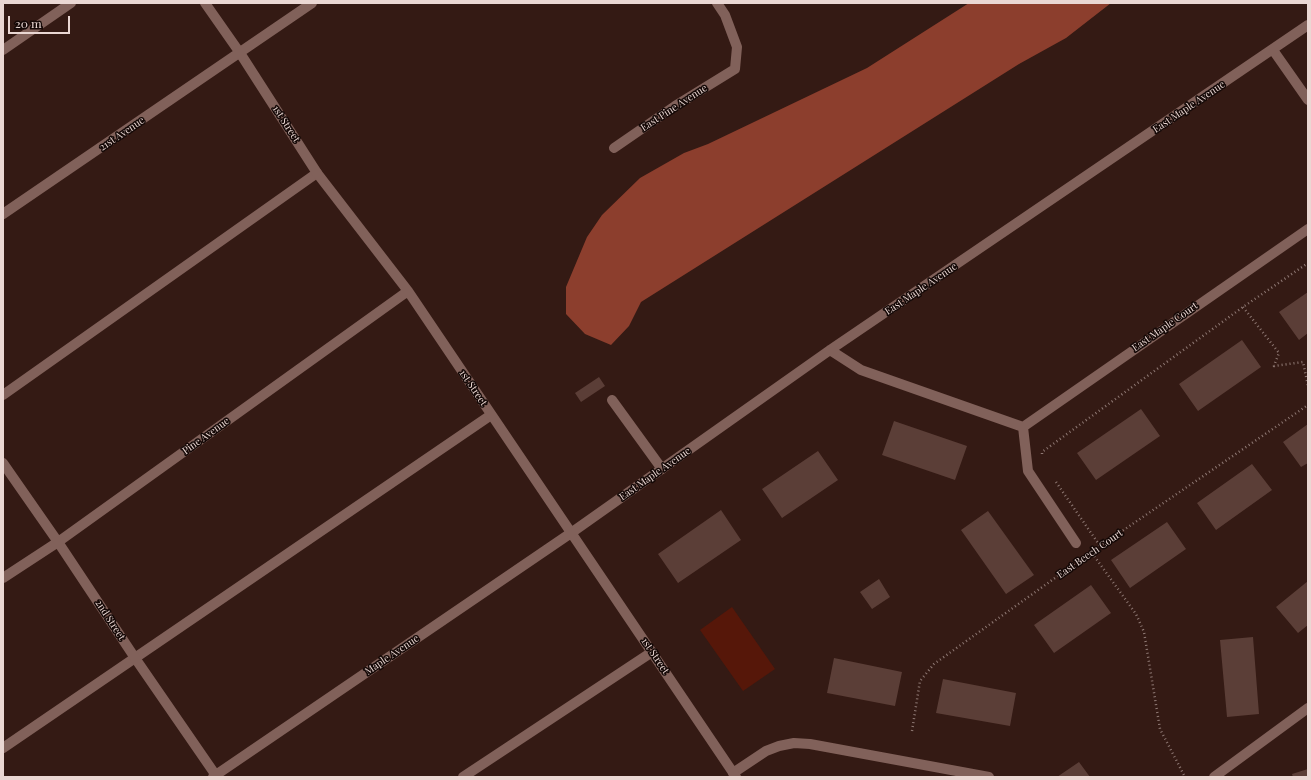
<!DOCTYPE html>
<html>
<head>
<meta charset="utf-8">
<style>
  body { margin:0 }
  #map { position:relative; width:1311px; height:780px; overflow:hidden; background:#341a14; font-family:"Playfair Display",serif }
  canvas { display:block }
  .frame { position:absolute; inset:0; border:4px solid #ead7d3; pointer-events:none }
  .scale { position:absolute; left:8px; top:16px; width:62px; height:18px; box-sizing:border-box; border:2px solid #ead7d3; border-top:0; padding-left:5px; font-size:12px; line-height:14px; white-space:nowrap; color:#ead7d3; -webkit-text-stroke:3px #140806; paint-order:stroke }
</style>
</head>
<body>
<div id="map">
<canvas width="1311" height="780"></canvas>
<div class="frame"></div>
<div class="scale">20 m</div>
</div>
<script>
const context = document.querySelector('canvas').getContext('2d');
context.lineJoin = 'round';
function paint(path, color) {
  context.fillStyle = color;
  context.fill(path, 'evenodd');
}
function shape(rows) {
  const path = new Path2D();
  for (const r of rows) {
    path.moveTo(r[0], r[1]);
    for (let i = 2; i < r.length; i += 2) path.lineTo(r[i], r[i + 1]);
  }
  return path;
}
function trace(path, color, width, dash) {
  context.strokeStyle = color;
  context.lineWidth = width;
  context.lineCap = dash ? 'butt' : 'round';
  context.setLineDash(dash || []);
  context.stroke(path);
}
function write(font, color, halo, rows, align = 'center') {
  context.font = font + ' "Playfair Display",serif';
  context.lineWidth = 3;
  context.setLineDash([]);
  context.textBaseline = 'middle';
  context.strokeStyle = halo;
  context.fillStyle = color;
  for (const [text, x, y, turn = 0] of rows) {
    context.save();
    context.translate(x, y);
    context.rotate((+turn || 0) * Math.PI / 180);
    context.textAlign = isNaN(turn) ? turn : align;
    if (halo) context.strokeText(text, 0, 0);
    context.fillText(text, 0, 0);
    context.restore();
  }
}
const green = shape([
  [732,607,775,669,743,691,700,630]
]);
const forest = shape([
  [969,3,1111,3,1066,38,1019,64,641,302,629,326,611,345,585,334,566,314,566,287,587,237,602,215,640,178,684,153,708,144,867,68]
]);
const building = shape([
  [1308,292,1308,333,1299,340,1279,312],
  [1242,340,1261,367,1198,411,1179,384],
  [599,377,605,386,581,402,575,393],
  [1141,409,1160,436,1096,480,1077,453],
  [894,421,967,446,955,480,882,455],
  [1308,424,1308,463,1301,467,1283,442],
  [818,451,838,480,782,518,762,489],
  [1252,464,1272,490,1216,530,1197,503],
  [721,510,741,540,678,583,658,554],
  [988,511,1034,575,1006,594,961,530],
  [1167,522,1186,549,1130,588,1111,560],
  [879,579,890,597,872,609,860,592],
  [1308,581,1308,625,1298,633,1276,607],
  [1091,585,1111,613,1054,653,1034,625],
  [1253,637,1259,714,1227,717,1220,640],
  [834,658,902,672,895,706,827,693],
  [943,679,1016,693,1010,726,936,713],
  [1079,762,1090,777,1057,777],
  [1308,769,1308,777,1293,777,1292,774]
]);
const path = shape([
  [1243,307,1279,353,1274,366,1303,362,1308,386],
  [1042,454,1042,452,1243,307,1308,263],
  [1056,482,1100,546],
  [1092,553,1136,614,1144,632,1160,729,1185,777],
  [912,731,920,681,934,664,1100,546,1308,405]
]);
const lane = shape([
  [3,50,71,3],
  [3,395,317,173],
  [612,400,662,469],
  [3,748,491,415],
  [733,773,766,751,779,746,794,743,810,744,989,777],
  [463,777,652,652],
  [1214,777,1308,708]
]);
const street = shape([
  [205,3,240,53,317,173,408,291,736,777],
  [1273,50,1308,100],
  [614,148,675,106,735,69,737,47,725,15,717,3],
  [3,214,312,3],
  [830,350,861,370,1023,427,1028,471,1076,543],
  [1023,427,1308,229],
  [3,463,58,542,135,658,217,777],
  [3,578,58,542,408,291],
  [213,777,571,533,830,350,1308,25]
]);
const streetNames = [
  ["East Maple Avenue",1189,107,-34],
  ["East Pine Avenue",674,108,-33],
  ["1st Street",286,124,57],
  ["21st Avenue",122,134,-34],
  ["East Maple Avenue",921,289,-34],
  ["East Maple Court",1165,327,-35],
  ["1st Street",473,388,56],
  ["Pine Avenue",206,436,-36],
  ["East Maple Avenue",655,474,-35],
  ["East Beech Court",1090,554,-35],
  ["2nd Street",110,620,57],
  ["Maple Avenue",392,655,-34],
  ["1st Street",655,656,56]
];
paint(green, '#561709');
paint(forest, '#8c3e2d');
paint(building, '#5b3e37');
trace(path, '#8f7974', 2.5, [1, 3]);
trace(lane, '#81615a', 10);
trace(street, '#81615a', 10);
write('10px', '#ead7d3', '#140806', streetNames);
</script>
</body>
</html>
